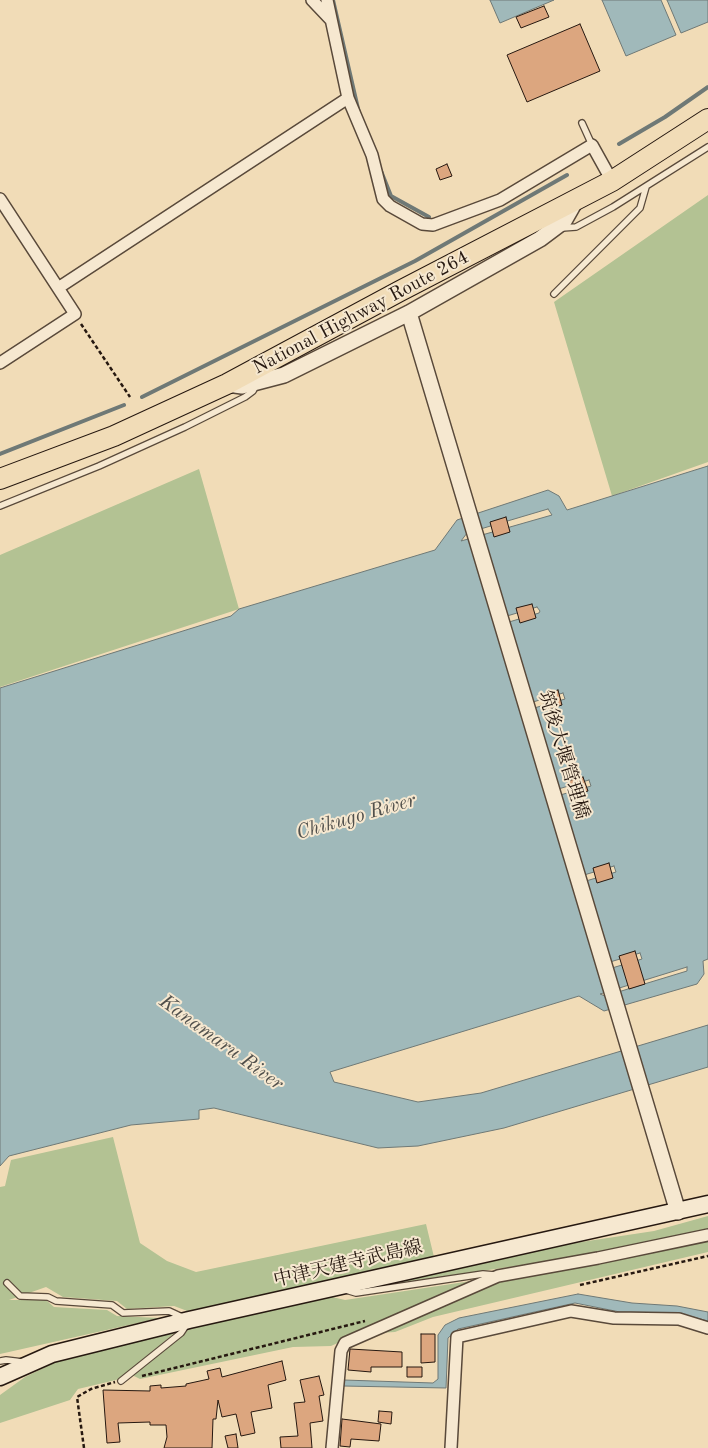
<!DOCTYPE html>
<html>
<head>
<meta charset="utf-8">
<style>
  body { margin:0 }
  canvas { display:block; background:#f1dcb7 }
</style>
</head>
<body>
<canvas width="708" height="1448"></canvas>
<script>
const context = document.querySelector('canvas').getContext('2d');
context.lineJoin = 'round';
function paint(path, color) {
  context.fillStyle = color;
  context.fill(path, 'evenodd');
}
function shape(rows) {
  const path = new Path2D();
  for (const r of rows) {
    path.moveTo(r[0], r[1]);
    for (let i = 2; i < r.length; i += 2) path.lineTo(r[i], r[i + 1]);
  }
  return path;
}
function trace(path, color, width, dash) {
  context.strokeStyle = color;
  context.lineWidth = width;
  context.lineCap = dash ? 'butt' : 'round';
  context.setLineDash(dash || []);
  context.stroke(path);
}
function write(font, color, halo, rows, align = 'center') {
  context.font = font + ' "Old Standard TT","Noto Serif JP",serif';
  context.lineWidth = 4;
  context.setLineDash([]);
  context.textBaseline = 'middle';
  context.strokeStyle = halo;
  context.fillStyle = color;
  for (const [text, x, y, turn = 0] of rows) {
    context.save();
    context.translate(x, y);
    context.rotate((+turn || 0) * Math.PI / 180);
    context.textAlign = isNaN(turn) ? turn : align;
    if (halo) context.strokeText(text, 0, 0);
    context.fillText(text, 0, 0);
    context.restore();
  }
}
const green = shape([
  [708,195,708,462,612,496,554,302],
  [199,469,239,609,0,687,0,555],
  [113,1137,140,1243,167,1261,196,1272,426,1224,434,1257,190,1312,174,1306,127,1309,117,1301,63,1297,46,1287,9,1300,46,1300,54,1307,107,1310,117,1316,160,1318,0,1354,0,1187,5,1186,11,1160],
  [708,1216,708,1229,598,1254,365,1288,568,1244,654,1231],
  [708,1239,708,1252,433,1317,395,1332,378,1333,494,1282],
  [478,1280,331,1346,293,1347,140,1379,132,1375,193,1326,328,1296,345,1300],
  [177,1331,120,1379,78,1389,70,1400,0,1423,0,1395,25,1377,58,1361]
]);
const water = shape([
  [490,0,554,0,500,23,490,0],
  [602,0,661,0,676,35,626,56,602,0],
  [667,0,708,0,708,22,681,33,667,0],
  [708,466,708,959,703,961,704,974,697,984,604,1011,579,996,330,1072,334,1082,418,1102,481,1093,708,1025,708,1067,504,1128,418,1146,378,1148,214,1108,199,1110,199,1119,131,1125,9,1156,0,1166,0,688,231,616,239,609,435,550,457,520,548,490,559,496,567,510,708,466],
  [548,509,552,515,461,541,467,533,548,509],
  [537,607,540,611,539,613,499,625,497,619,537,607],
  [563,693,565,699,524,711,523,705,563,693],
  [589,780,591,786,550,798,548,792,589,780],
  [614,866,616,872,576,884,574,878,614,866],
  [640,953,642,959,602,971,600,965,640,953],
  [687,967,687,971,605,996,600,994,687,967],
  [578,1294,632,1303,677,1306,708,1312,708,1321,678,1313,620,1312,575,1303,458,1329,448,1338,446,1388,343,1386,344,1380,433,1383,438,1379,438,1335,445,1325,459,1318,578,1294]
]);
const stream = shape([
  [333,0,359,113],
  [619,144,665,117,708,87],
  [381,171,391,196,429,217],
  [142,397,415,261,567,175],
  [0,454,124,405]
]);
const building = shape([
  [544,6,549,17,521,28,516,17,544,6],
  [580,24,600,71,527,102,507,55,580,24],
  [447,164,452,176,440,180,436,169,447,164],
  [506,517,510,532,494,537,490,522,506,517],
  [532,604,536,618,520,623,516,608,532,604],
  [558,690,562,705,546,710,542,695,558,690],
  [583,777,588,791,572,796,567,781,583,777],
  [609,863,613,878,597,883,593,868,609,863],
  [635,951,645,984,629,989,619,956,635,951],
  [421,1334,435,1334,435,1362,421,1363,421,1334],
  [350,1349,402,1352,402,1367,371,1367,371,1372,348,1370,350,1349],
  [282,1361,286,1380,268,1385,272,1408,251,1412,255,1433,241,1436,236,1414,222,1417,218,1400,216,1419,213,1419,212,1448,164,1448,167,1437,166,1425,150,1425,150,1422,118,1423,120,1442,107,1443,103,1390,150,1391,150,1386,161,1385,161,1388,186,1386,186,1384,209,1379,207,1371,220,1368,222,1377,282,1361],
  [407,1367,422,1367,422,1377,407,1377,407,1367],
  [319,1376,324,1395,319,1396,323,1421,310,1423,312,1448,281,1448,280,1437,298,1436,294,1403,305,1402,300,1380,319,1376],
  [379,1411,392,1412,391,1424,378,1422,379,1411],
  [342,1419,381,1424,379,1441,351,1439,350,1447,340,1446,342,1419],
  [236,1434,238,1448,228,1448,225,1436,236,1434]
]);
const path = shape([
  [81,324,130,397],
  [580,1285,708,1256],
  [142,1376,365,1321],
  [84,1448,77,1397,91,1389,115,1382]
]);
const service = shape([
  [582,123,592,145],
  [562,228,576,227,613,207,708,147],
  [554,294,640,208,646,187],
  [0,506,99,466,185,427,245,397,253,391,256,385],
  [7,1283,20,1296,48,1297,56,1301,112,1305,123,1313,169,1311,182,1317],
  [346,1290,356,1293,483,1274,495,1275],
  [0,1361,6,1360,23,1362],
  [121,1381,181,1333,187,1324]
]);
const minor = shape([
  [312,0,330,19],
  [327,0,348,98,372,155,383,199,390,206,422,224,433,225,500,200,592,145,612,181],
  [0,199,75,314,0,363],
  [58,288,348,98],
  [332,1448,341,1351,345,1343,498,1276,598,1258,708,1235],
  [451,1448,457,1337,571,1311,614,1318,679,1319,708,1328]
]);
const tertiary = shape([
  [409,313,678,1212],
  [227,384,242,386,284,375,409,313,540,239,564,221,576,200]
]);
const secondary = shape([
  [0,1377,52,1354,189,1320,708,1204]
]);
const trunk = shape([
  [0,479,114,436,227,384,400,291,612,181,708,119]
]);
const streetNames = [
  ["National Highway Route 264",361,313,-28],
  ["筑後大堰管理橋",563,755,73],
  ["中津天建寺武島線",348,1264,-13]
];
const waterNames = [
  ["Chikugo River",356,817,-16],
  ["Kanamaru River",221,1043,36]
];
paint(green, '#b3c293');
paint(water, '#a0b9ba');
trace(water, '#6f7976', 1);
trace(stream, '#6f7976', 4);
paint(building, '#dca67f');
trace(building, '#261810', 1);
trace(service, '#59493a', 8);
trace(minor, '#59493a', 14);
trace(tertiary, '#59493a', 18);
trace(secondary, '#261810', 19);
trace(trunk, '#261810', 22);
trace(path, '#261810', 2.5, [4, 2.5]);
trace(service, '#f6e8d0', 5.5);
trace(minor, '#f6e8d0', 11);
trace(tertiary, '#f6e8d0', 15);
trace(secondary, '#f6e8d0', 16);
trace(trunk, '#f1dcb7', 20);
write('19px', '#261810', '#f6e8d0', streetNames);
write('italic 20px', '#51504c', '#f6e8d0', waterNames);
</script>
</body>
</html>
